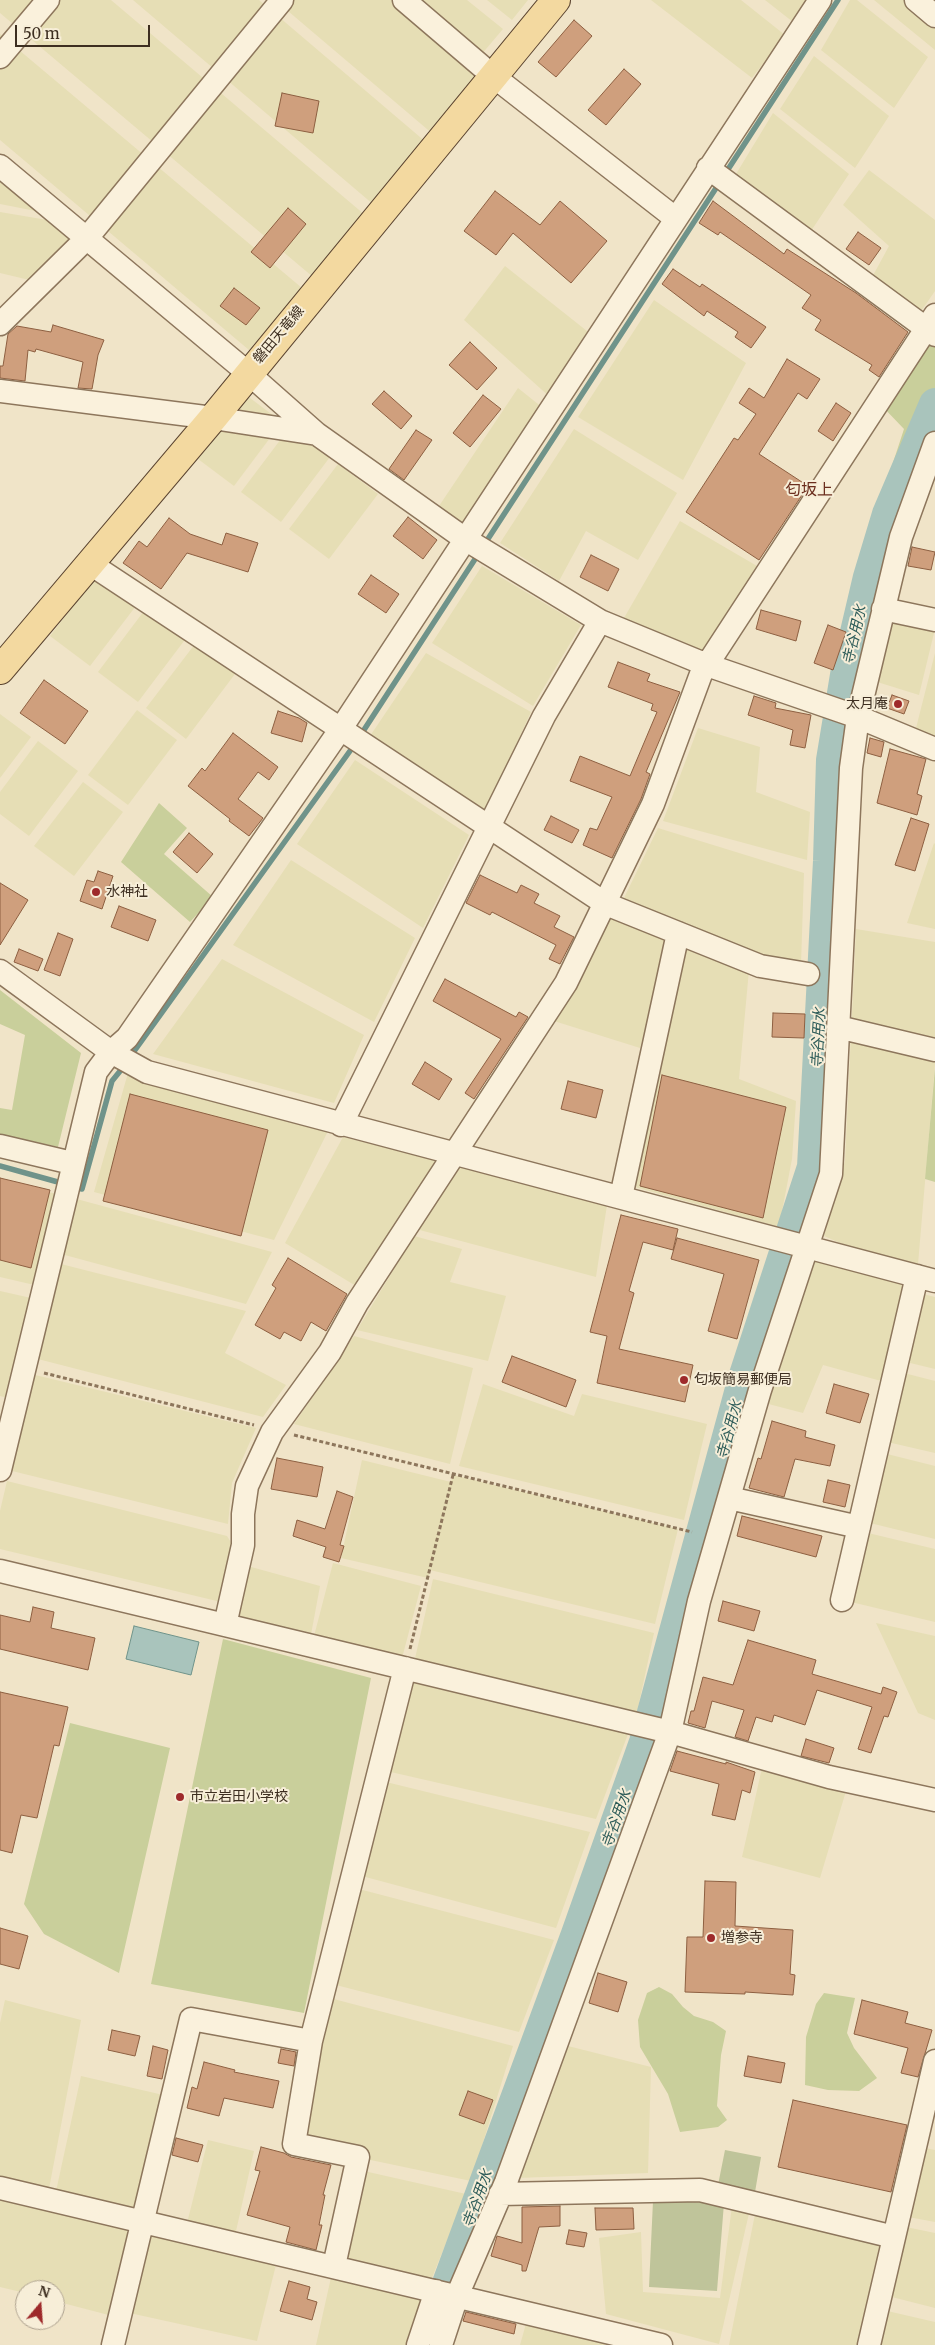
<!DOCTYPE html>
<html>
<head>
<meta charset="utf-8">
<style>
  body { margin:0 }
  #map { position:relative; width:935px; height:2345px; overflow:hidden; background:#f0e4c8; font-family:Merriweather,serif }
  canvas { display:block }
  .north { position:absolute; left:15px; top:2280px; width:50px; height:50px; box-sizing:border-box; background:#f7eed8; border:1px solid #ada18e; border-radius:50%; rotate:18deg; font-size:14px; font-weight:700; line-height:20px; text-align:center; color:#3d2e20 }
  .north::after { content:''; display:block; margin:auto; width:18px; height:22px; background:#9e2a2b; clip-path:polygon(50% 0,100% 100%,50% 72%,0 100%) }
  .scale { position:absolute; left:15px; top:25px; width:135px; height:22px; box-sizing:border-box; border:2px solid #3d2e20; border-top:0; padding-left:6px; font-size:15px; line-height:18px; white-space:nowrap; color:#3d2e20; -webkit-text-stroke:4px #f7eed8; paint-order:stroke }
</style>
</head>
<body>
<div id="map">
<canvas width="935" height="2345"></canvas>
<div class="north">N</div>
<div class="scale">50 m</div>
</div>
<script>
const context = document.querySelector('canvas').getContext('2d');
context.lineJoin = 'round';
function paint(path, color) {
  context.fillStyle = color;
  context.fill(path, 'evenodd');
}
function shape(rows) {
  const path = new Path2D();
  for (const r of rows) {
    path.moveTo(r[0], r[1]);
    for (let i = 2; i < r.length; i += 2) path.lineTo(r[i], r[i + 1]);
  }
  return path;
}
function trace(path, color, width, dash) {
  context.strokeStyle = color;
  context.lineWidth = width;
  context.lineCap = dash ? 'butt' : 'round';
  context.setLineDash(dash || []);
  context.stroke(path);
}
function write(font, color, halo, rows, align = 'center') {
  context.font = font + ' Merriweather,"Noto Sans JP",serif';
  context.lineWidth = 4;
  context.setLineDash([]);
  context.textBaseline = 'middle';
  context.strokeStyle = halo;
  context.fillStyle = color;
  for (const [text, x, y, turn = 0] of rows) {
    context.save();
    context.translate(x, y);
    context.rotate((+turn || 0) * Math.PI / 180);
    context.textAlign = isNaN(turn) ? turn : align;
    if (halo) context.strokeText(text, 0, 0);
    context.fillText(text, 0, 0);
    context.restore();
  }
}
const farmland = shape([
  [0,0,111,0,365,215,313,277,0,13],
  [133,0,259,0,427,143,374,205],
  [275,0,467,0,503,29,475,62,487,73,434,135],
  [487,0,528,0,512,20],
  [651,0,741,0,785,35,752,78],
  [765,0,810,0,793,22],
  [850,0,857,0,928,57,894,108,821,50],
  [874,0,935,0,935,50],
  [0,34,302,288,249,350,0,140],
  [814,56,889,116,855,168,780,109],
  [773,113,849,174,805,240,736,174],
  [869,170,935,220,935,291,915,320,870,281,889,246,843,205],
  [0,171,51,214,0,204],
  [0,212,71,224,82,243,42,283,0,273],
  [505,266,592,335,551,398,464,320],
  [654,300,746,363,683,480,578,417],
  [518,388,543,408,464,529,437,509],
  [242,392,282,422,234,486,194,456],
  [290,427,330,457,281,522,241,492],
  [574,429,677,493,638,560,586,531,559,581,500,543],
  [338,464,378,494,329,559,289,529],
  [680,521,757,566,707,652,624,618],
  [482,566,581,625,533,706,432,643],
  [99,572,139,602,90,666,50,636],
  [147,607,187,637,138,702,98,672],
  [891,617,935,629,919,695,874,681],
  [195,644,235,674,186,739,146,708],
  [426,653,531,712,486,811,370,736],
  [935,653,935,742,914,736],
  [137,710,177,740,128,805,88,775],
  [0,714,31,737,0,778],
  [698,728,760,747,756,792,810,812,807,860,663,821],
  [38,741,78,771,29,836,0,814,0,792],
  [355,760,469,835,423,928,297,844],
  [83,782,123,812,74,876,34,846],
  [658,828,804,873,801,964,742,951,623,900],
  [934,843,935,844,935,929,907,923],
  [291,860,415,938,374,1022,233,945],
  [613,912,670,937,640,1048,554,1021],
  [856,929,935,942,935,1064,917,1276,892,1384,823,1365,803,1413,757,1401,808,1248,912,1274,824,1236,845,1161],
  [679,944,749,970,739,1079,796,1101,792,1159,779,1227,631,1186],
  [222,959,364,1035,334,1103,153,1054],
  [128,1073,328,1131,274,1240,94,1192],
  [343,1137,443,1161,356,1286,285,1243],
  [460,1164,607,1205,596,1277,416,1229],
  [0,1179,64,1196,43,1287,0,1277],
  [73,1198,272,1252,246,1304,61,1254],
  [414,1236,462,1249,450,1282,506,1296,488,1361,357,1330],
  [57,1263,246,1311,225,1353,286,1385,263,1417,34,1358],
  [0,1291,40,1300,16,1400,0,1396],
  [919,1293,935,1297,935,1369,902,1361],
  [354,1336,473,1368,450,1464,294,1424],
  [900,1372,935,1381,935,1453,883,1441],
  [31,1374,256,1428,232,1483,228,1524,8,1470],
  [483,1384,574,1416,582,1394,707,1424,684,1520,459,1466],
  [887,1454,935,1466,935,1539,870,1523],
  [362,1460,451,1482,453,1475,678,1529,655,1624,430,1570,428,1578,341,1558],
  [7,1481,227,1536,235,1549,221,1602,0,1549,0,1511],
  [868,1533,935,1549,935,1622,851,1602],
  [333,1563,421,1586,401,1662,313,1640],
  [244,1565,320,1586,310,1640,231,1621],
  [433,1579,654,1633,636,1717,414,1663],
  [876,1623,935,1636,935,1720,918,1713],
  [405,1681,628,1734,596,1819,382,1770],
  [764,1759,849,1781,820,1878,742,1857],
  [382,1781,590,1832,556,1928,358,1875],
  [355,1888,554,1940,519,2032,332,1984],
  [326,1997,513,2046,471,2181,294,2144],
  [5,2000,81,2020,48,2194,55,2196,81,2076,172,2097,120,2318,55,2301,55,2290,25,2290,25,2293,0,2287,0,2023],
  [568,2046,651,2067,648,2173,518,2178],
  [208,2140,254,2151,234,2240,279,2253,257,2341,125,2312,148,2216,186,2227],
  [920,2147,935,2150,935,2222,903,2216],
  [355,2169,466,2194,427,2290,434,2297,418,2345,316,2345],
  [757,2204,894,2237,869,2345,729,2345],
  [732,2206,750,2209,719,2344,606,2314,599,2238,641,2232,643,2292,720,2298],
  [901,2226,935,2233,935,2308,884,2295],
  [883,2310,935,2322,935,2345,874,2345],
  [529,2313,614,2334,610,2345,520,2345]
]);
const green = shape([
  [935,332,935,437,874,592,852,588,904,429,881,405],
  [159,803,187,828,164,854,213,897,190,922,121,862],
  [0,990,81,1053,58,1147,0,1134,0,1108,12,1110,25,1035,0,1024],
  [935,1068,935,1182,925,1179],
  [223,1639,371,1678,304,2013,151,1984],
  [70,1723,170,1748,119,1973,44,1934,24,1904],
  [659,1987,672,1994,683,2007,694,2016,713,2022,726,2031,721,2055,717,2106,727,2120,718,2127,680,2132,668,2094,640,2047,638,2020,647,1993],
  [824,1993,855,1998,847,2033,854,2048,877,2078,859,2091,828,2090,805,2085,806,2037,816,2004]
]);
const cemetery = shape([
  [725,2150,761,2157,755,2192,718,2185],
  [653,2201,724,2203,717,2291,649,2287]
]);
const water = shape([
  [134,1626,199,1642,191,1675,126,1659,134,1626]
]);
const stream = shape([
  [725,174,838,0],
  [484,545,720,182],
  [360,736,479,553],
  [130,1057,355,744],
  [0,1166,65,1184],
  [74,1187,82,1189,112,1081,125,1065]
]);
const river = shape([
  [433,2324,577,1934,645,1742,744,1378,813,1167,829,861,832,760,846,675,869,577,888,514,935,404]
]);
const building = shape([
  [574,20,592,36,556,77,538,62,574,20],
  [624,69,641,84,606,125,588,110,624,69],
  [282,93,319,101,313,133,275,126,282,93],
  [495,191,540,225,560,201,607,241,571,283,513,233,496,255,464,231,495,191],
  [713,201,784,254,787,249,856,293,908,332,879,377,869,370,872,365,815,330,821,320,802,308,811,295,720,232,718,235,699,223,713,201],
  [288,208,306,224,270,268,251,252,288,208],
  [858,232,881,248,869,265,846,249,858,232],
  [673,269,700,287,702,284,766,327,751,348,735,337,738,332,707,311,704,316,662,284,673,269],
  [234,288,260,308,246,325,220,306,234,288],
  [53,325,104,340,98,355,92,389,78,388,83,362,36,349,35,352,28,350,25,381,0,378,0,366,3,366,8,334,17,326,51,332,53,325],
  [470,342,497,368,477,390,449,365,470,342],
  [787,359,820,379,807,399,798,393,759,454,808,486,759,560,686,512,734,438,738,440,756,414,739,403,749,388,764,398,787,359],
  [384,391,412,416,401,429,372,404,384,391],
  [483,395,501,409,470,447,453,433,483,395],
  [836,403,851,413,833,441,818,431,836,403],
  [416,430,432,440,404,480,389,469,416,430],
  [408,517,437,540,423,559,393,536,408,517],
  [169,518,190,534,222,545,226,533,258,543,248,572,187,553,161,589,123,563,139,541,147,547,169,518],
  [912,547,935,552,931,570,908,566,912,547],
  [591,555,619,569,608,591,580,577,591,555],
  [371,575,399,594,386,613,358,594,371,575],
  [761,610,801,621,796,641,756,629,761,610],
  [828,625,846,632,833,670,814,663,828,625],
  [618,662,650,674,647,681,680,692,646,772,650,774,641,799,612,858,583,845,590,828,597,830,612,797,570,781,580,756,630,776,657,712,651,710,653,704,608,687,618,662],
  [44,680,88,711,65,744,20,713,44,680],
  [892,695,909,701,904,714,887,708,892,695],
  [754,696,776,703,775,708,811,715,805,748,790,745,793,730,748,715,754,696],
  [278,711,299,718,307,723,302,742,271,733,278,711],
  [233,733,278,767,269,780,258,772,238,799,263,818,249,836,229,821,230,819,188,786,202,768,205,771,233,733],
  [870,738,884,742,881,757,867,753,870,738],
  [890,749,926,759,917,794,922,796,917,815,877,803,890,749],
  [551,816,579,830,572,843,544,830,551,816],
  [911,818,929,824,915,871,895,865,911,818],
  [189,833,213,854,197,873,173,852,189,833],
  [98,871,113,876,102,909,80,901,87,880,94,882,98,871],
  [480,875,517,893,521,885,539,894,534,903,560,916,554,927,574,937,560,964,549,959,556,945,492,912,490,915,466,903,480,875],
  [0,883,28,900,0,945,0,883],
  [119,906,156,920,148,941,111,927,119,906],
  [58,933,73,939,60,976,44,970,58,933],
  [19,949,43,959,38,971,14,962,19,949],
  [445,979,516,1017,519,1012,528,1017,474,1099,465,1093,501,1039,433,1001,445,979],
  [773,1013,805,1014,804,1038,772,1037,773,1013],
  [425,1062,452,1079,439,1100,412,1084,425,1062],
  [662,1075,786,1107,763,1218,640,1186,662,1075],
  [568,1081,603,1090,596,1118,561,1109,568,1081],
  [130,1094,268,1130,241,1236,103,1201,130,1094],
  [0,1178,50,1190,31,1268,0,1260,0,1178],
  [621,1215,678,1229,673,1250,643,1242,629,1291,634,1293,619,1349,693,1365,685,1402,597,1383,607,1336,590,1332,621,1215],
  [677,1238,759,1260,737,1339,708,1331,724,1274,671,1259,677,1238],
  [288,1258,347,1294,326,1331,311,1322,301,1341,284,1332,280,1339,255,1325,276,1288,272,1285,288,1258],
  [512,1356,576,1380,566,1407,502,1382,512,1356],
  [834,1384,869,1394,860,1423,826,1413,834,1384],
  [772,1421,806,1431,805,1437,835,1445,830,1466,795,1459,784,1497,749,1488,758,1458,761,1459,772,1421],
  [277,1458,323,1467,317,1497,271,1489,277,1458],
  [828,1480,850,1485,845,1507,823,1502,828,1480],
  [337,1491,353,1497,340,1545,344,1546,339,1562,323,1557,326,1547,293,1536,297,1520,325,1529,337,1491],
  [742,1516,822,1536,816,1557,737,1536,742,1516],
  [723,1601,760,1611,754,1631,718,1621,723,1601],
  [33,1607,54,1612,51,1628,95,1638,88,1670,0,1649,0,1615,30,1622,33,1607],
  [748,1640,816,1660,812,1674,881,1694,883,1687,897,1692,888,1717,884,1716,871,1753,858,1749,872,1707,817,1690,805,1725,774,1715,772,1722,756,1717,748,1741,735,1737,744,1710,712,1701,705,1728,688,1723,691,1711,694,1711,703,1677,733,1685,748,1640],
  [0,1692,68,1707,59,1746,54,1745,37,1818,21,1815,12,1853,0,1850,0,1692],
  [806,1739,834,1748,829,1763,801,1756,806,1739],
  [677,1751,726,1764,726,1762,755,1772,750,1793,742,1790,735,1820,712,1815,719,1784,670,1771,677,1751],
  [705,1881,736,1882,735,1926,793,1930,790,1974,795,1975,793,1995,745,1992,745,1994,685,1992,687,1937,703,1937,705,1881],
  [0,1928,28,1936,19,1969,0,1964,0,1928],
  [598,1973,627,1982,618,2012,589,2003,598,1973],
  [862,2000,908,2012,905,2023,932,2030,918,2077,901,2073,908,2048,854,2034,862,2000],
  [112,2030,140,2036,135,2056,108,2050,112,2030],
  [153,2046,168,2050,162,2079,147,2076,153,2046],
  [281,2049,296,2052,294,2066,278,2063,281,2049],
  [748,2056,785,2063,781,2083,744,2076,748,2056],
  [204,2062,235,2070,234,2072,279,2081,273,2108,224,2098,219,2116,187,2108,192,2087,197,2089,204,2062],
  [468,2091,493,2100,484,2124,459,2115,468,2091],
  [793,2100,907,2125,891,2192,778,2167,793,2100],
  [176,2138,203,2145,198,2162,172,2155,176,2138],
  [261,2147,284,2153,291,2157,331,2165,323,2195,325,2195,319,2225,322,2225,316,2250,286,2242,290,2227,247,2215,260,2171,255,2170,261,2147],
  [560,2206,560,2226,539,2227,526,2271,522,2271,522,2265,491,2256,497,2236,522,2243,522,2207,560,2206],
  [595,2208,633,2208,634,2229,596,2230,595,2208],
  [569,2230,587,2233,584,2247,566,2244,569,2230],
  [289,2281,310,2287,307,2299,317,2302,312,2320,280,2311,289,2281],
  [466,2312,516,2324,514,2334,463,2321,466,2312]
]);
const path = shape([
  [44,1373,254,1425],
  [294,1435,692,1532],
  [410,1649,453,1475]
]);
const minor = shape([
  [404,0,493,76,675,218],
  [916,0,935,16],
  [0,57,48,0],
  [0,166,248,373,317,434,465,539,600,621,707,665,858,717,935,749],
  [708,168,935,335],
  [0,324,87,238,282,0],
  [0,391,213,418,317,434],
  [89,563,606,904,760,966,808,974],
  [883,609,935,620],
  [0,971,111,1052,147,1072,935,1281],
  [838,1027,935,1050],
  [341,1125,544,716,600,621],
  [0,1146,72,1163],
  [621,1197,678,933],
  [0,1470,96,1072,111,1052,127,1038,342,727,820,0],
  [729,1498,859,1527],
  [0,1571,670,1732,829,1777,935,1800],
  [842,1600,917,1276],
  [225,1625,243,1545,243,1514,247,1486,272,1432,330,1352,357,1303,566,983,653,804,701,674,935,315],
  [311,2041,294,2144,358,2157,334,2266],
  [0,2188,661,2345],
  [500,2194,700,2190,894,2237],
  [113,2345,191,2019,311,2041,405,1668],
  [418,2345,436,2291],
  [441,2345,457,2296,506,2182,670,1732,699,1601,760,1390,831,1174,851,768,858,717,901,537,935,443],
  [869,2345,935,2061]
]);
const major = shape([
  [0,670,213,418,556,0]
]);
const markers = [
  [898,704,5,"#9e2a2b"],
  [96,892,5,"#9e2a2b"],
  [684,1380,5,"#9e2a2b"],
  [180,1797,5,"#9e2a2b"],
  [711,1938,5,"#9e2a2b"]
];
const streetNames = [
  ["磐田天竜線",279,335,-50]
];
const poiNames = [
  ["太月庵",888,704,"right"],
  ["水神社",106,892],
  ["匂坂簡易郵便局",694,1380],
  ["市立岩田小学校",190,1797],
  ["増参寺",721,1938]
];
const waterNames = [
  ["寺谷用水",855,635,-77],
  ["寺谷用水",819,1038,-87],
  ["寺谷用水",730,1430,-75],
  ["寺谷用水",617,1819,-70],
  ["寺谷用水",478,2199,-70]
];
const quarterNames = [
  ["匂坂上",809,490]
];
paint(farmland, '#e6deb5');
paint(green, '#c9cf9b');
paint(cemetery, '#bfc49a');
paint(water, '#a9c4bc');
trace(water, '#6f938a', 1);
trace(stream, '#6f938a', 5.5);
trace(river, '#a9c4bc', 32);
paint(building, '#cf9f7d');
trace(building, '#8d5f41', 1);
trace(minor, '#8d765c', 25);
trace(major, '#5b4430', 30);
trace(path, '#8d765c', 3, [4, 2.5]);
trace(minor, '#faf1dc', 22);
trace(major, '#f3d9a0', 28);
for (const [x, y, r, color] of markers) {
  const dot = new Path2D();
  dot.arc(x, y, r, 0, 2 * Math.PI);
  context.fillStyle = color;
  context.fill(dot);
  trace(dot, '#f7eed8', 2);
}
write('14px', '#3d2e20', '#f7eed8', streetNames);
write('14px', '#3d2e20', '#f7eed8', poiNames, 'left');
write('italic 15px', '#2f5d5a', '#f7eed8', waterNames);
write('16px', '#6b2e1e', '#f7eed8', quarterNames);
</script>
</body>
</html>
